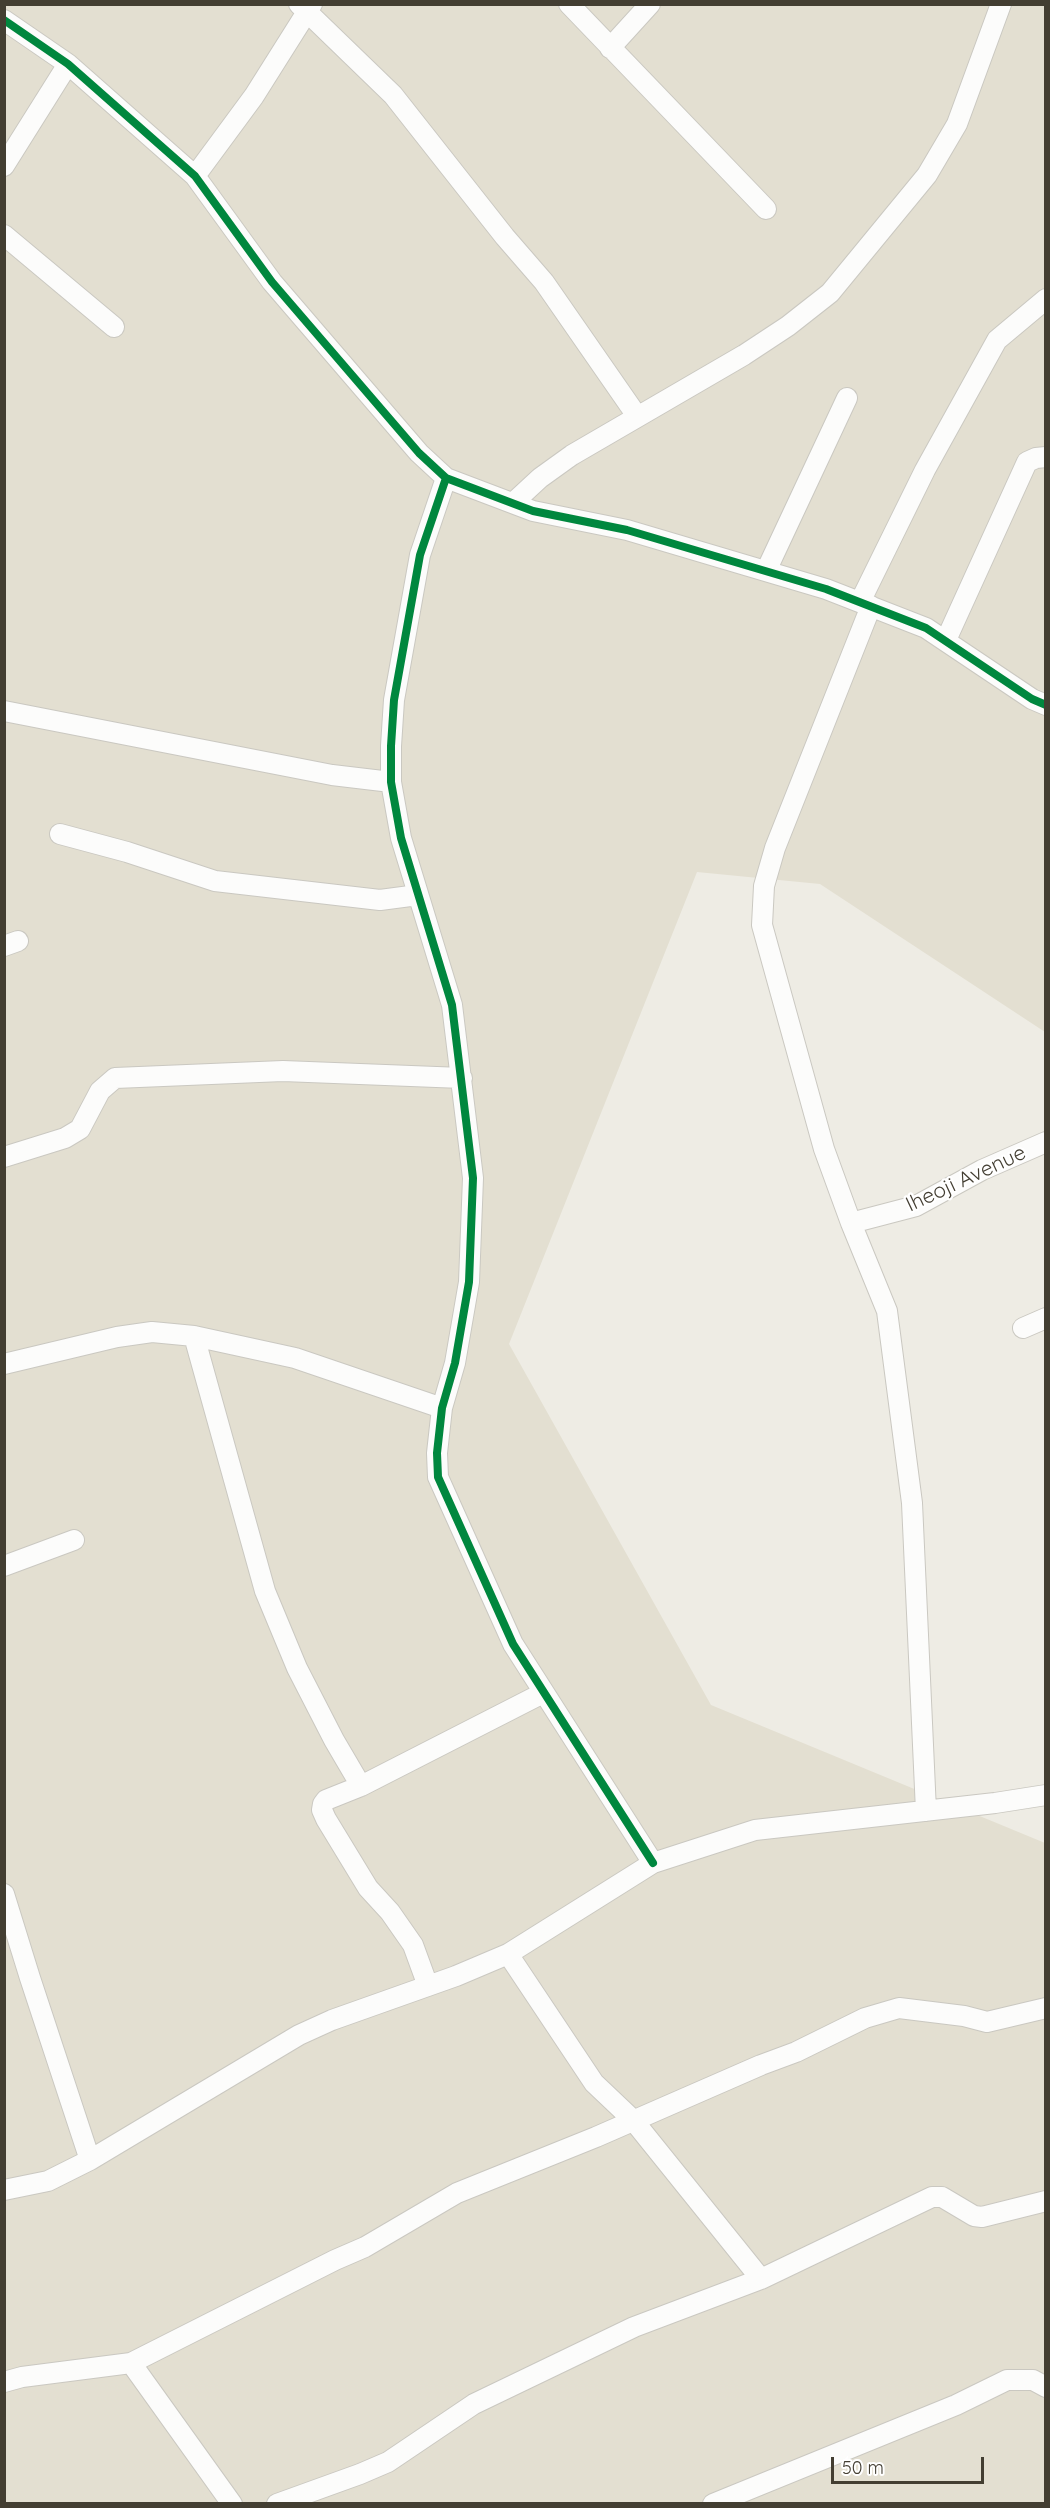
<!DOCTYPE html>
<html>
<head>
<meta charset="utf-8">
<style>
  body { margin:0 }
  #map { position:relative; width:1050px; height:2508px; overflow:hidden; background:#eeece4; font-family:Quicksand,sans-serif }
  canvas { display:block }
  .frame { position:absolute; inset:0; border:6px solid #433e32; pointer-events:none }
  .scale { position:absolute; left:831px; top:2457px; width:153px; height:27px; box-sizing:border-box; border:3px solid #433e32; border-top:0; padding-left:8px; font-size:18px; line-height:21px; white-space:nowrap; color:#433e32; -webkit-text-stroke:4px #fff; paint-order:stroke }
</style>
</head>
<body>
<div id="map">
<canvas width="1050" height="2508"></canvas>
<div class="frame"></div>
<div class="scale">50 m</div>
</div>
<script>
const context = document.querySelector('canvas').getContext('2d');
context.lineJoin = 'round';
function paint(path, color) {
  context.fillStyle = color;
  context.fill(path, 'evenodd');
}
function shape(rows) {
  const path = new Path2D();
  for (const r of rows) {
    path.moveTo(r[0], r[1]);
    for (let i = 2; i < r.length; i += 2) path.lineTo(r[i], r[i + 1]);
  }
  return path;
}
function trace(path, color, width, dash) {
  context.strokeStyle = color;
  context.lineWidth = width;
  context.lineCap = dash ? 'butt' : 'round';
  context.setLineDash(dash || []);
  context.stroke(path);
}
function write(font, color, halo, rows, align = 'center') {
  context.font = font + ' Quicksand,sans-serif';
  context.lineWidth = 4.5;
  context.setLineDash([]);
  context.textBaseline = 'middle';
  context.strokeStyle = halo;
  context.fillStyle = color;
  for (const [text, x, y, turn = 0] of rows) {
    context.save();
    context.translate(x, y);
    context.rotate((+turn || 0) * Math.PI / 180);
    context.textAlign = isNaN(turn) ? turn : align;
    if (halo) context.strokeText(text, 0, 0);
    context.fillText(text, 0, 0);
    context.restore();
  }
}
const residential = shape([
  [5,5,1045,5,1045,1032,820,884,697,872,509,1344,711,1705,1045,1843,1045,2503,5,2504]
]);
const minor = shape([
  [299,4,393,95,505,237,544,282,637,416],
  [569,4,766,209],
  [4,20,68,64,195,176,272,282,419,453,446,478,533,511,627,530,826,589,926,628,1032,699,1046,705],
  [610,48,650,4],
  [4,166,68,64],
  [195,176,254,96,312,4],
  [4,235,114,327],
  [446,478,420,555,394,700,391,746,391,782,401,838,452,1005,473,1178,469,1282,455,1363,442,1408,437,1453,438,1477,513,1644,653,1863],
  [513,503,540,478,572,455,744,355,788,326,830,293,927,175,957,124,1001,4],
  [766,571,847,398],
  [860,602,925,470,997,340,1046,299],
  [871,606,775,848,764,886,762,925,824,1149,851,1223,887,1311,912,1503,926,1811],
  [946,640,1027,462,1036,458,1046,457],
  [4,711,332,775,391,782],
  [60,834,127,852,215,881,380,900,418,895],
  [4,946,18,941],
  [4,1157,65,1138,80,1129,100,1091,115,1078,283,1071,462,1078],
  [851,1223,916,1206,982,1170,1046,1142],
  [1023,1328,1046,1318],
  [194,1336,265,1591,297,1668,334,1740,361,1786],
  [4,1364,117,1337,152,1332,194,1336,295,1358,442,1408],
  [4,1566,74,1540],
  [4,1894,30,1978,90,2160],
  [508,1954,594,2083,633,2120,761,2279],
  [428,1986,413,1945,390,1912,368,1888,326,1819,322,1810,323,1804,326,1800,361,1786,543,1693],
  [4,2190,48,2181,90,2160,299,2035,332,2020,456,1976,508,1954,653,1863,755,1830,995,1803,1046,1795],
  [131,2363,232,2504],
  [4,2382,22,2377,131,2363,335,2260,365,2247,457,2193,596,2137,761,2065,796,2052,865,2018,899,2008,964,2016,987,2022,1046,2008],
  [277,2504,360,2474,388,2462,474,2404,634,2327,761,2279,932,2197,942,2197,974,2216,982,2217,1046,2201],
  [713,2504,956,2405,1007,2380,1033,2380,1046,2387]
]);
const cycleway = shape([
  [4,20,68,64,195,176,272,282,419,453,446,478,533,511,627,530,826,589,926,628,1032,699,1046,705],
  [446,478,420,555,394,700,391,746,391,782,401,838,452,1005,473,1178,469,1282,455,1363,442,1408,437,1453,438,1477,513,1644,653,1863]
]);
const streetNames = [
  ["Iheoji Avenue",966,1179,-25]
];
paint(residential, '#e3dfd1');
trace(minor, '#cac8c1', 22);
trace(minor, '#fcfcfb', 20);
trace(cycleway, '#00873e', 8);
write('21px', '#433e32', '#fff', streetNames);
</script>
</body>
</html>
